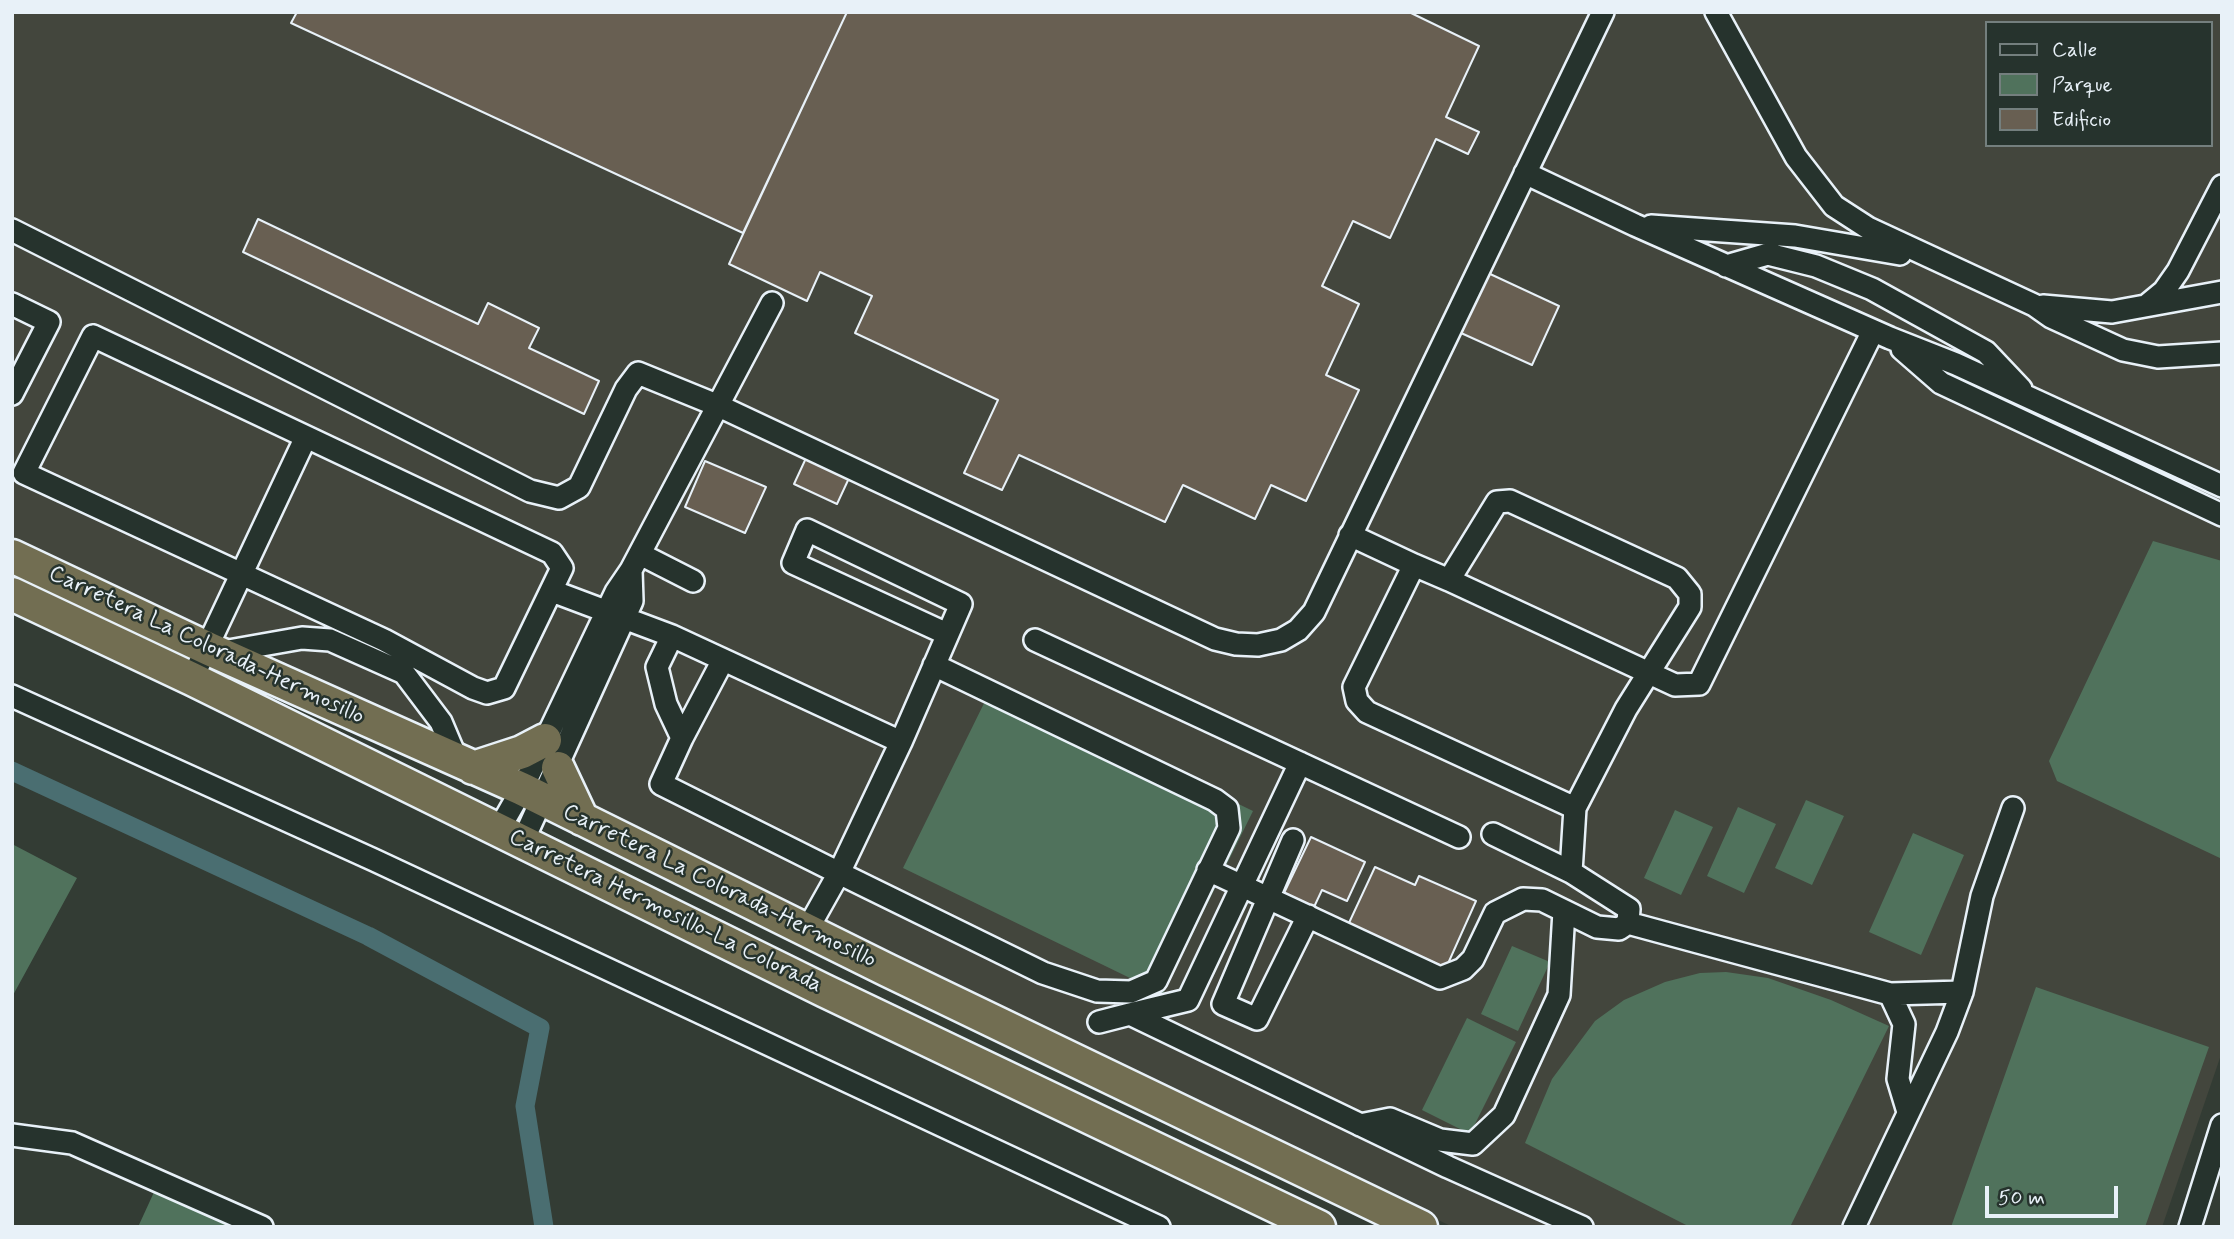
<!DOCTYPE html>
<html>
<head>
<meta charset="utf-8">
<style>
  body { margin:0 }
  #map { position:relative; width:2234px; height:1239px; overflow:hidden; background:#333c34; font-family:Mynerve,sans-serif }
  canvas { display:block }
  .frame { position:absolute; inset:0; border:14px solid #e8f1f8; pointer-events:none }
  .legend { position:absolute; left:1985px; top:21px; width:228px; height:126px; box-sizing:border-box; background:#26332d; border:2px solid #747f7e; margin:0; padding:9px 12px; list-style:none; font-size:21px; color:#e8f1f8 }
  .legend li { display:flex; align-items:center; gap:14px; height:35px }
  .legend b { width:35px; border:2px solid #747f7e }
  .scale { position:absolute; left:1985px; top:1186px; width:133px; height:32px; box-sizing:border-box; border:4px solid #e8f1f8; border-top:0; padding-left:9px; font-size:21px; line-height:24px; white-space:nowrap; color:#e8f1f8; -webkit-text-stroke:5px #26332d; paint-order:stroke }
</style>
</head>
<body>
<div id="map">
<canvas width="2234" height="1239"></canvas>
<div class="frame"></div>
<ul class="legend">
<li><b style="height:9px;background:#26332d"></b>Calle</li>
<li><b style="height:19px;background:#50725c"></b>Parque</li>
<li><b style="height:19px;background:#685f52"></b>Edificio</li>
</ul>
<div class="scale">50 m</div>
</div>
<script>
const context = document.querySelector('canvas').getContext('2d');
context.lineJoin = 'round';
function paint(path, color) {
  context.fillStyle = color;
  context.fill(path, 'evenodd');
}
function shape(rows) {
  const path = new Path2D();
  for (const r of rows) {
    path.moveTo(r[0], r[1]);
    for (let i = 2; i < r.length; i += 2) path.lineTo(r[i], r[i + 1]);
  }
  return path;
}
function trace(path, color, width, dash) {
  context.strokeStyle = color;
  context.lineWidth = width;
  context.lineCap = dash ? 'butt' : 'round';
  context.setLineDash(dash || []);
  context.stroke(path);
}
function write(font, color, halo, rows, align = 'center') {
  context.font = font + ' Mynerve,sans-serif';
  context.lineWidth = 5;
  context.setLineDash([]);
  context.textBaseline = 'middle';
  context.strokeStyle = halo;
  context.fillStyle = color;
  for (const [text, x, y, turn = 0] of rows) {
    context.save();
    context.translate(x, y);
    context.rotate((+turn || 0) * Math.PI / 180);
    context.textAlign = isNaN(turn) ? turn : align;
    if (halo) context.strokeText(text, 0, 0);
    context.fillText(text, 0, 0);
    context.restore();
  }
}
const built = shape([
  [12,12,2222,12,2222,1052,2162,1227,1453,1227,12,550],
  [1987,23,2211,23,2211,145,1987,145]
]);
const green = shape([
  [2153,541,2222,561,2222,859,2057,781,2049,761],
  [993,685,1253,811,1163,994,903,868],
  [1806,800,1844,816,1812,885,1775,868],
  [1738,807,1776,824,1744,893,1707,876],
  [1675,810,1713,827,1681,895,1644,878],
  [1913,833,1964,855,1921,955,1869,932],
  [12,844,77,878,12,997],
  [1512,946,1550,962,1518,1031,1481,1014],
  [1726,972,1768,978,1831,1000,1889,1026,1790,1227,1690,1227,1525,1143,1552,1079,1595,1021,1624,1000,1665,982,1700,973],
  [2036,987,2209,1047,2145,1227,1951,1227],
  [1467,1018,1516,1042,1470,1134,1422,1110],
  [155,1190,242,1227,138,1227]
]);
const canal = shape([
  [12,771,368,936,540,1028,525,1106,544,1227]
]);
const building = shape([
  [297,12,847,12,743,233,291,23,297,12],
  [847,12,1409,12,1479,46,1446,117,1479,132,1468,154,1436,139,1390,238,1353,221,1322,286,1359,304,1326,375,1359,390,1306,501,1271,485,1255,519,1183,485,1165,522,1019,455,1002,490,964,473,998,400,855,333,872,296,820,272,807,301,729,264,847,12],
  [258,219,478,324,488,303,539,328,529,348,599,381,584,414,243,252,258,219],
  [1488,273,1559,306,1532,365,1461,333,1488,273],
  [807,456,850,476,837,504,794,484,807,456],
  [705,461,766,487,745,533,685,507,705,461],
  [1311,837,1365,862,1347,901,1322,890,1314,907,1284,893,1311,837],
  [1375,867,1415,885,1419,876,1476,901,1446,968,1348,925,1375,867]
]);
const minor = shape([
  [1716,12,1796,157,1834,206,1868,228,2034,305,2051,317,2123,350,2158,357,2222,353],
  [1525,173,1635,225,1890,338,1956,364,2222,486],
  [1651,226,1795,236,1900,254],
  [12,230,530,491,559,498,579,487,626,389,638,373,719,406,1215,639,1236,644,1258,645,1281,640,1298,630,1314,612,1603,12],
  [1726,266,1768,254,1816,266,1872,289,1986,352,2021,389],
  [12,304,49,322,12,394],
  [2147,305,2164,291,2178,271,2222,186],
  [2043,306,2112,312,2222,292],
  [93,336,552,553,562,568,504,688,487,693,473,688,384,640,24,473,93,336],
  [1902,349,1941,383,2222,515],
  [1350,535,1414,565],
  [640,554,693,581],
  [631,570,772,303],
  [1449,580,1675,685,1699,684,1873,331],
  [552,591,672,636,901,742],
  [672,636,657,667,666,704,682,738,661,784,839,873,901,742,961,604,807,530,793,563,947,634],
  [1035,640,1459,837],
  [217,653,302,638,330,640,404,673,441,722,457,760],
  [192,679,305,439],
  [12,696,374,860,1159,1227],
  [682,738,723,660],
  [498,831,522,789,616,592,631,570,632,601,522,843],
  [1493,834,1571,872],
  [1293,840,1223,1004,1257,1019,1308,916],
  [1208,870,1440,978,1463,969,1473,959,1495,913,1523,899,1542,900,1597,927,1619,929,1628,923,1629,909,1571,872,1575,808,1626,709,1690,607,1690,594,1677,578,1510,501,1497,502,1449,580,1414,565,1354,687,1357,701,1367,712,1575,808],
  [1628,923,1890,994,1962,992],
  [807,930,839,873,1043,973,1097,991,1131,992,1156,981,1229,828,1227,809,1215,800,934,665],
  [1890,994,1904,1024,1898,1079,1908,1112],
  [1130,1014,1188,1000,1300,763],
  [1099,1022,1130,1014,1448,1167,1582,1227],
  [1360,1125,1390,1119,1440,1140,1473,1144,1504,1115,1559,995,1564,911],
  [12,1135,72,1143,262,1227],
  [1854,1227,1947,1032,1962,992,1982,896,2013,808],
  [2190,1227,2222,1125]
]);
const highway = shape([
  [12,556,209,649,522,789,887,970,1421,1227],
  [12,594,192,679,825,991,1319,1227],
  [473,768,522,752,545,740],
  [558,768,582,819]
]);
const streetNames = [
  ["Carretera La Colorada-Hermosillo",206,646,25],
  ["Carretera La Colorada-Hermosillo",719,887,26],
  ["Carretera Hermosillo-La Colorada",665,912,26]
];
paint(built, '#43463d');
paint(green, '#50725c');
trace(canal, '#4a6e71', 19);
paint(building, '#685f52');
trace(building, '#e8f1f8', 2);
trace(minor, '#e8f1f8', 26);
trace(highway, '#e8f1f8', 37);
trace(minor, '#26332d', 21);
trace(highway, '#726e52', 32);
write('23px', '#e8f1f8', '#26332d', streetNames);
</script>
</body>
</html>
